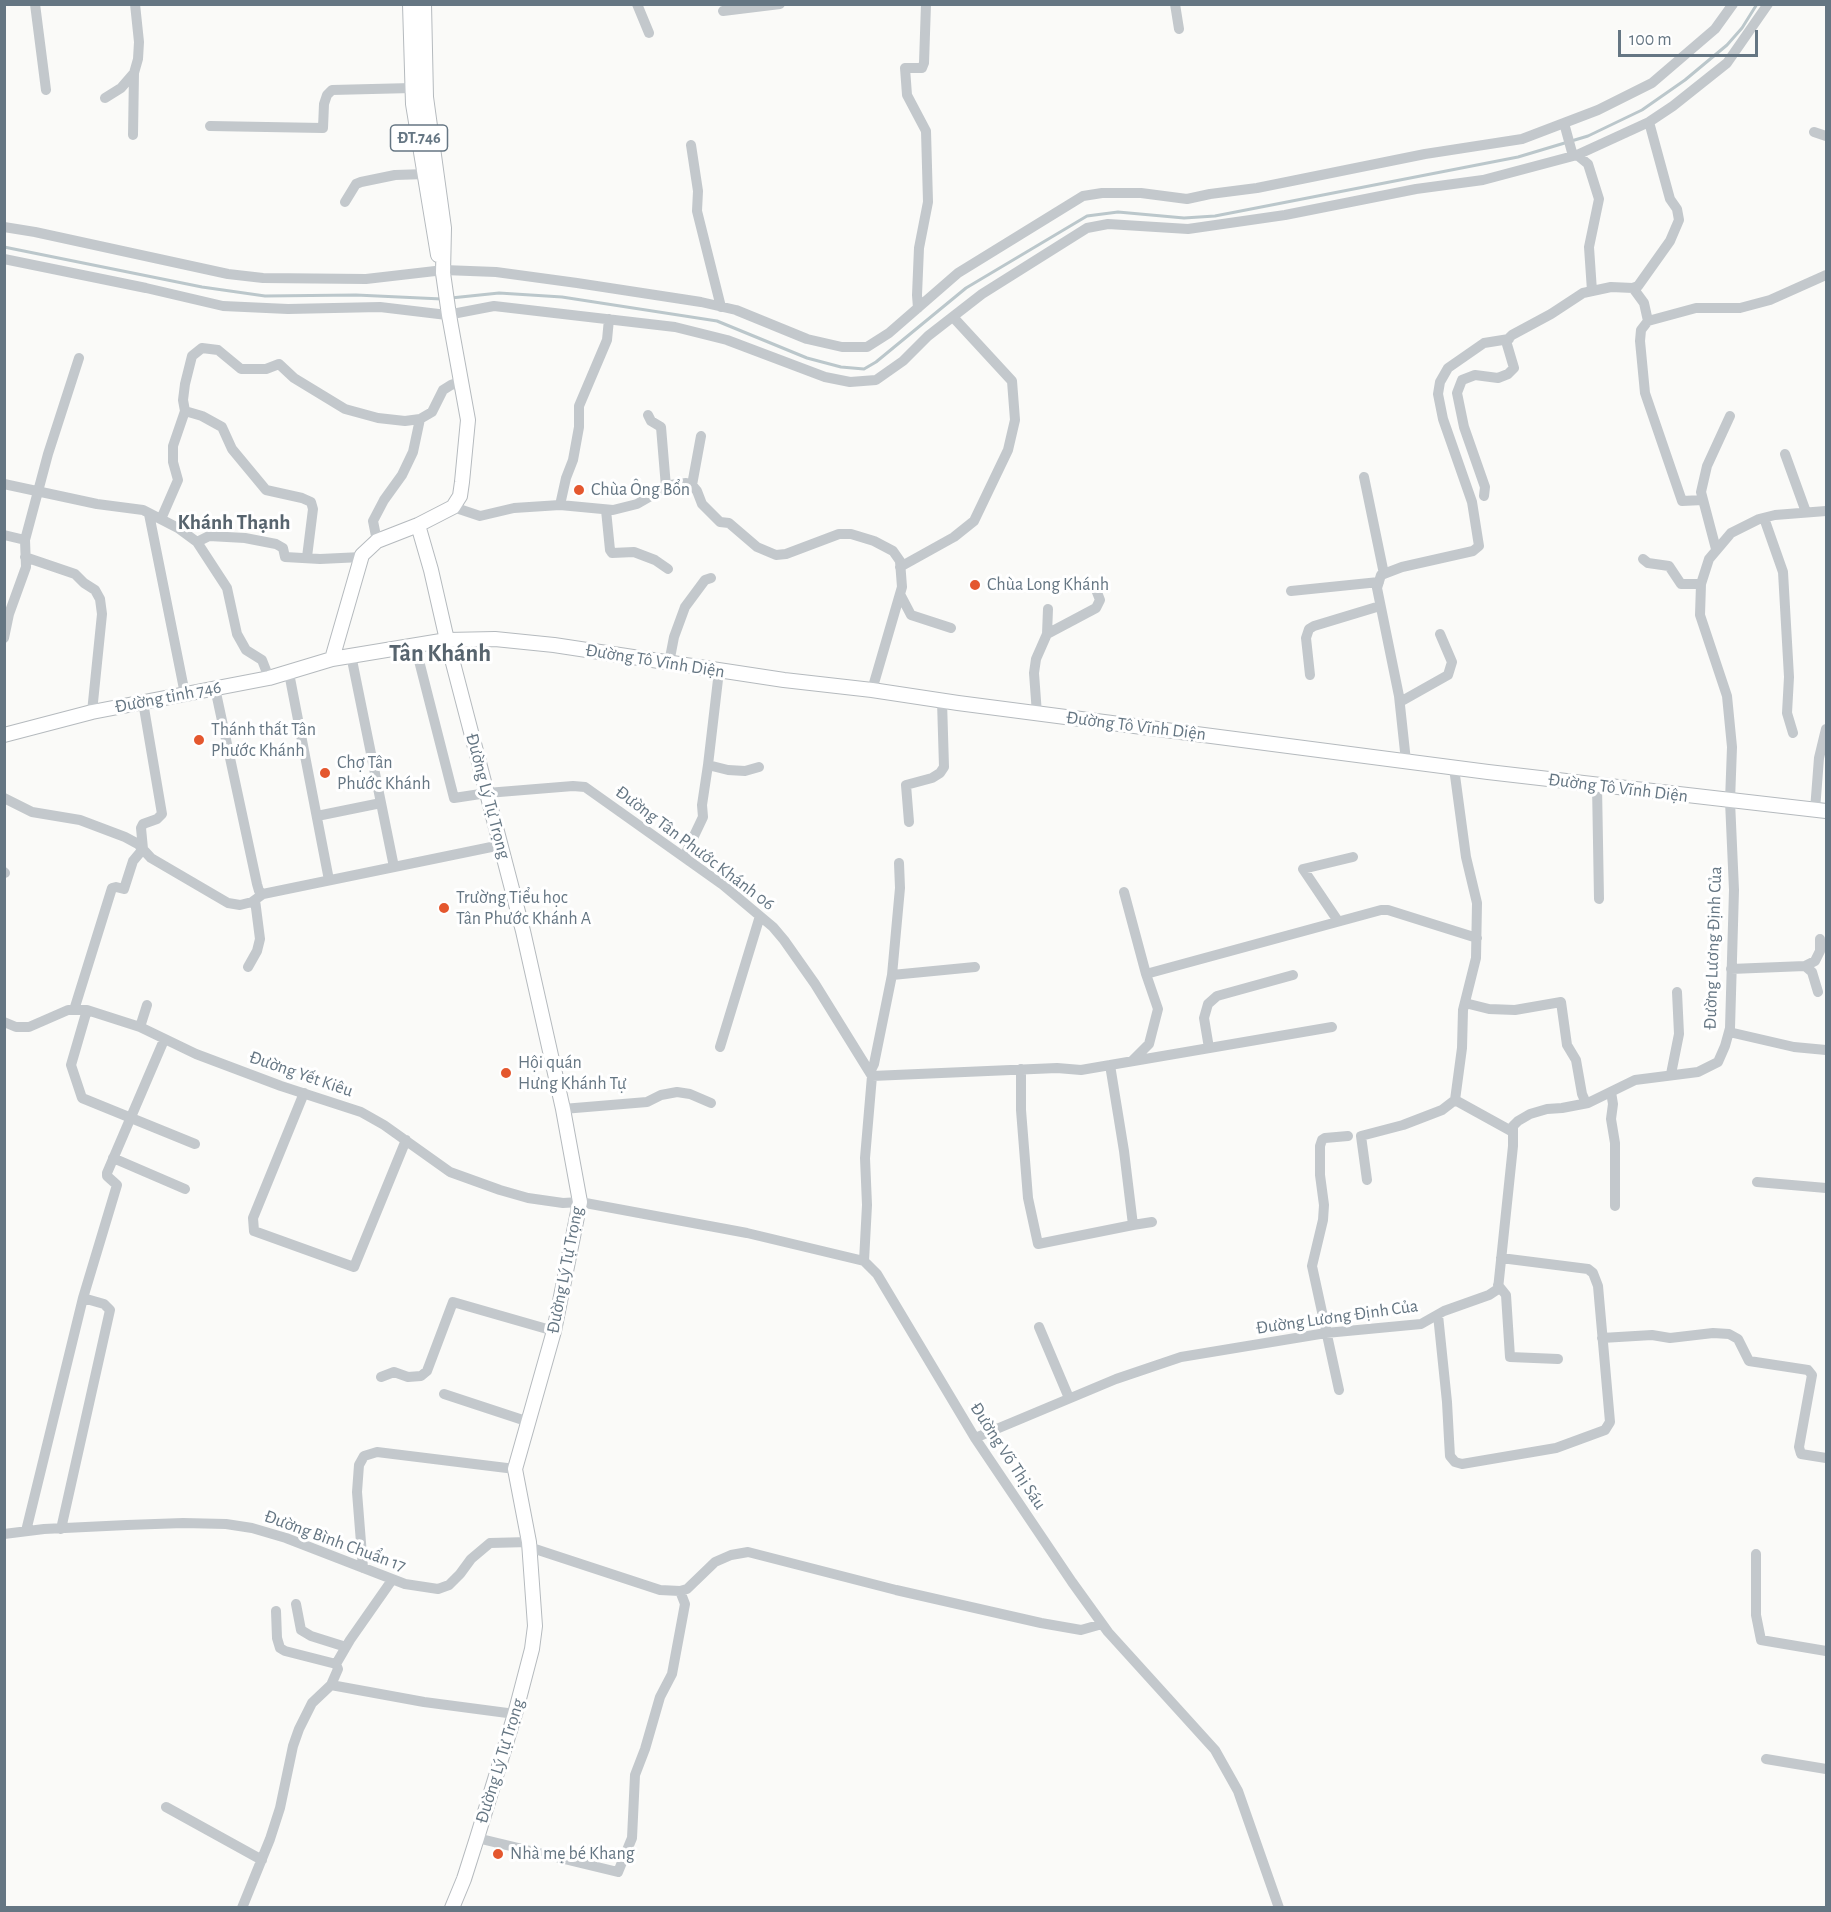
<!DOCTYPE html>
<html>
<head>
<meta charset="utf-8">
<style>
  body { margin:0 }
  #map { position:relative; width:1831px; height:1912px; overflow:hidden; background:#fafaf8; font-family:"Alegreya Sans",sans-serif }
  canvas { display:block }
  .frame { position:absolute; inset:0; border:6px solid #657683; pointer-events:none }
  .scale { position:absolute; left:1618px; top:30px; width:140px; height:27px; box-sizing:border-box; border:3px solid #657683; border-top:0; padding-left:8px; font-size:18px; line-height:21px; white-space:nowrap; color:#657683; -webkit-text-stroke:4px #fff; paint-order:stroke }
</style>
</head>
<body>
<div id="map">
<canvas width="1831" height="1912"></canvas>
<div class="frame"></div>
<div class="scale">100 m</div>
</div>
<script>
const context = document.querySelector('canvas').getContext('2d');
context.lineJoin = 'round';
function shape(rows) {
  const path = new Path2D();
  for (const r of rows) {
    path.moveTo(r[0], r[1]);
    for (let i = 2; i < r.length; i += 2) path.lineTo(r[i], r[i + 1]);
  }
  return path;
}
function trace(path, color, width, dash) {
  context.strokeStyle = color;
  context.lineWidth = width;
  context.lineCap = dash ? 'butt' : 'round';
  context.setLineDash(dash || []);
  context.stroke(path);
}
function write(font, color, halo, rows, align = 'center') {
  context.font = font + ' "Alegreya Sans",sans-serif';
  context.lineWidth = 6;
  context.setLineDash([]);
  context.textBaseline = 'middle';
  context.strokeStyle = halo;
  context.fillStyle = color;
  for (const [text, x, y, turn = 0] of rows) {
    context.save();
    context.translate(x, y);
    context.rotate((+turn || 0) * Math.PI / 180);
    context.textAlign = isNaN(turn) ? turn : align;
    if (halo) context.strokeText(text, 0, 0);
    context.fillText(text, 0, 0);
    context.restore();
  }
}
const stream = shape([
  [4,247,202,287,265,296,356,295,442,299],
  [451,298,499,293,562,297,717,321,807,358,841,367,864,369,876,362,966,288,1087,216,1118,212,1184,218,1215,216,1518,157,1588,136,1642,110,1685,80,1727,45,1742,28,1757,4]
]);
const minor = shape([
  [35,4,46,90],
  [637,4,649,33],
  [1175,4,1179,29],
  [723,11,780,4],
  [105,98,121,88,134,73,138,59,139,42,135,4],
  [1564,123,1573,156],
  [210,126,323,128,324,104,327,95,332,90,412,88],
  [1814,132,1826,136],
  [133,135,134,73],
  [691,145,698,191,697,211,721,307],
  [1577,155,1588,164,1599,199,1589,247,1592,291],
  [345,202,356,184,361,182,395,175,426,174],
  [4,227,35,232,228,274,263,278,366,279,444,270,496,272,577,283,701,302,736,310,807,339,842,347,867,347,889,333,958,273,1083,196,1102,193,1141,193,1187,199,1210,194,1257,188,1425,154,1522,139,1598,110,1652,83,1715,29,1733,4],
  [4,259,146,288,223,306,288,309,380,307,447,315,494,306,675,327,727,340,825,377,850,382,876,380,903,361,928,336,982,294,1087,228,1108,224,1188,229,1285,215,1416,189,1483,180,1577,155,1649,122,1673,106,1727,63,1768,4],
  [1633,288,1644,303,1648,321],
  [918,308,917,295,919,248,928,202,926,131,907,95,905,68,922,68,924,63,926,4],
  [185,411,202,416,222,427,232,449,266,490,302,498,311,502,313,509,307,557],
  [648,415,651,421,661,427,666,487],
  [1785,454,1806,512],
  [1364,477,1384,574],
  [4,484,97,504,143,510,178,528,197,542,227,588,237,634,246,650,262,660,269,678],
  [692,485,701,436],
  [1484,496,1485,487,1464,427,1457,393,1462,380,1475,375,1498,378,1508,374,1514,368,1506,341,1512,335,1551,314,1583,293,1611,287,1633,288,1638,286,1670,241,1679,220,1677,209,1670,199,1649,122],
  [1703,500,1682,501,1645,393,1640,341,1641,330,1648,321,1696,308,1740,308,1770,300,1826,275],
  [560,505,566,478,573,460,579,427,579,406,607,340,609,319],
  [453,507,480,516,514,508,560,505,613,510,637,504,670,485,686,483,692,485,697,491,702,504,720,522,729,523,757,547,776,555,786,554,839,534,851,534,874,541,893,551,900,561,902,587,872,690],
  [606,510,610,550,612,553,634,552,655,560,668,569],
  [149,514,185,694],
  [1764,518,1783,572,1789,677,1787,713,1793,733],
  [161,519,178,480,173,462,173,446,185,411,183,400,185,384,192,356,202,348,218,350,241,369,266,369,279,364,294,378,345,409,378,418,405,421,420,419,432,412,443,390,451,385,462,381],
  [4,535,25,540],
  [377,541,373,521,384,500,402,475,413,452,420,419],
  [197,542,209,536,245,538,276,544,283,548,285,557,320,559,362,557],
  [1716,549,1701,492,1707,466,1730,416],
  [25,557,75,574,84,583,95,590,100,599,102,614,92,712],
  [1643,559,1648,563,1669,566,1681,584,1701,584],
  [900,567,954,537,974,521,1008,450,1015,420,1012,381,953,317],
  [1291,591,1379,582],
  [900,594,911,615,951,628],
  [1047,634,1096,608,1100,600,1095,587],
  [4,638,9,614,26,567,25,540,48,454,79,358],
  [415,645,454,798,487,793,573,786,585,787,723,885,773,927,784,940,815,984,872,1076,865,1158,867,1205,864,1261],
  [351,655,394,867],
  [669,663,674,637,685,607,705,580,711,578],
  [289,673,329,880],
  [1310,675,1306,638,1309,629,1314,626,1380,606],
  [215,688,257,884,259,891,263,894,501,845],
  [1400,702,1448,675,1452,662,1440,634],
  [1037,714,1034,673,1036,659,1047,634,1048,609],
  [1406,761,1399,696,1377,588,1381,575,1402,567,1473,551,1479,546,1472,502,1443,419,1438,394,1440,382,1448,368,1484,343,1509,339],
  [708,765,719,671],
  [1454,768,1466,857,1477,903,1476,958,1463,1010,1462,1048,1455,1100,1513,1132],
  [1597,785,1599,899],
  [4,798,32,812,80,820,125,837,138,844,151,858,228,903,240,905,252,902,263,894],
  [1815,810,1819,758,1826,729],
  [317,816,381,803],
  [909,822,906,785,932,778,940,773,944,767,942,701],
  [684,857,703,817,702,805,708,765,728,770,745,771,759,767],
  [4,872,5,873],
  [1124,892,1146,974,1158,1009,1149,1044,1132,1061],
  [1338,921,1303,869,1353,857],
  [1805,966,1812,972,1818,992],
  [248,967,257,951,260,939,255,900],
  [1731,969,1805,966,1815,961,1820,951,1820,939],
  [1146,974,1381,910,1388,910,1477,938],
  [892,975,975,967],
  [1465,1003,1489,1009,1515,1010,1561,1002,1567,1045,1576,1060,1582,1094,1586,1103],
  [74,1010,112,888,116,887,124,889,133,861,143,849,141,828,143,824,157,819,162,814,143,702],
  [87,1010,71,1065,82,1098,195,1144],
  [4,1022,16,1027,29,1027,68,1010,87,1010,140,1027,196,1054,281,1086,361,1112,384,1125,450,1172,500,1190,528,1198,563,1203,580,1202,747,1233,864,1261,877,1274,975,1438,1072,1582,1108,1632,1215,1750,1238,1791,1279,1908],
  [140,1027,147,1005],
  [1729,1032,1794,1047,1826,1050],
  [720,1047,760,916],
  [1209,1048,1204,1018,1208,1004,1217,996,1293,975],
  [1110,1065,1124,1151,1133,1225,1152,1222],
  [1021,1069,1021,1110,1028,1198,1038,1244,1133,1225],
  [870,1072,874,1064,892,975,900,888,899,863],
  [1671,1074,1679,1034,1677,992],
  [872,1076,1057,1068,1081,1070,1332,1027],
  [1611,1092,1613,1104,1611,1119,1615,1143,1615,1206],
  [304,1093,253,1218,254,1231,354,1267,406,1140],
  [563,1109,647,1102,661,1095,677,1092,690,1094,711,1103],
  [113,1158,185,1189],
  [1367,1180,1361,1136,1403,1125,1442,1110,1455,1100],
  [1757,1182,1826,1188],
  [1498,1285,1506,1295,1510,1357,1558,1359],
  [1438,1315,1447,1402,1449,1439,1450,1456,1455,1462,1462,1464,1556,1448,1605,1430,1610,1422,1598,1286,1593,1273,1588,1269,1501,1258],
  [1039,1327,1069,1398],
  [1602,1338,1652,1335,1670,1338,1713,1333,1729,1334,1738,1339,1749,1361,1808,1370,1812,1375,1799,1447,1801,1454,1826,1458],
  [381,1377,394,1372,408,1377,421,1376,427,1371,453,1302,554,1331],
  [1339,1390,1312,1266,1323,1220,1324,1205,1320,1175,1320,1146,1322,1140,1325,1138,1348,1136],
  [444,1394,529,1422],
  [975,1438,1116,1379,1181,1357,1326,1333,1421,1324,1444,1311,1489,1295,1498,1289,1513,1146,1513,1126,1518,1121,1530,1114,1547,1109,1562,1108,1588,1103,1635,1080,1698,1072,1718,1062,1725,1046,1730,1028,1734,890,1730,801,1732,747,1727,696,1700,615,1701,584,1709,559,1731,533,1759,519,1775,515,1826,511],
  [61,1529,110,1310,104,1304,83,1298],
  [26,1531,83,1298,117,1185,107,1176,107,1173,164,1040],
  [4,1534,44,1529,127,1525,183,1523,226,1524,252,1528,286,1538,405,1584,438,1589,449,1585,460,1574,471,1559,490,1543,529,1542],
  [529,1547,660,1590,680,1591,687,1589,715,1562,731,1555,748,1552,896,1590,1041,1623,1081,1630,1102,1624],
  [1756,1554,1756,1615,1761,1640,1826,1651],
  [363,1568,357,1492,359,1465,364,1456,377,1452,515,1469],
  [296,1604,301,1630,311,1636,346,1647],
  [336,1664,350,1640,392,1580],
  [331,1685,424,1702,515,1714],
  [1766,1759,1826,1769],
  [166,1807,262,1860],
  [477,1838,618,1872,632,1838,635,1775,645,1749,660,1697,672,1674,685,1604,680,1591],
  [242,1908,270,1839,280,1808,293,1746,299,1729,312,1703,331,1685,338,1669,336,1664,285,1651,280,1648,277,1638,276,1611]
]);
const major = shape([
  [410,4,413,104,438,255],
  [418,525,431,570,447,640,523,931,563,1109,580,1202,554,1331,515,1469,529,1542,535,1626,532,1649,515,1714,477,1838,464,1879,452,1908],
  [332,659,362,555,377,541,418,525,453,507,460,496,462,482,468,420,449,315,443,273,444,228,426,97,424,4],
  [4,735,92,712,269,678,332,659,447,640,495,639,554,645,784,680,872,690,958,703,1488,772,1826,811]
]);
const markers = [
  [579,490,6,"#e4572e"],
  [975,585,6,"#e4572e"],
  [199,740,6,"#e4572e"],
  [325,773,6,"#e4572e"],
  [444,908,6,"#e4572e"],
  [506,1073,6,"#e4572e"],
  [498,1854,6,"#e4572e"]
];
const shields = [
  [419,138,57]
];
const shieldNames = [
  ["ĐT.746",419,138]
];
const poiNames = [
  ["Chùa Ông Bổn",591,490],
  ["Chùa Long Khánh",987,585],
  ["Thánh thất Tân",211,730],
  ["Phước Khánh",211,751],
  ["Chợ Tân",337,763],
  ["Phước Khánh",337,784],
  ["Trường Tiểu học",456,898],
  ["Tân Phước Khánh A",456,919],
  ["Hội quán",518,1063],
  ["Hưng Khánh Tự",518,1084],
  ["Nhà mẹ bé Khang",510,1854]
];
const streetNames = [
  ["Đường Tô Vĩnh Diện",655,661,9],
  ["Đường tỉnh 746",168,697,-11],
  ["Đường Tô Vĩnh Diện",1136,726,7],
  ["Đường Tô Vĩnh Diện",1618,788,7],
  ["Đường Lý Tự Trọng",488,796,75],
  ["Đường Tân Phước Khánh 06",695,848,37],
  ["Đường Lương Định Của",1713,948,-88],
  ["Đường Yết Kiêu",301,1074,19],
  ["Đường Lý Tự Trọng",565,1270,-79],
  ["Đường Lương Định Của",1337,1317,-8],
  ["Đường Võ Thị Sáu",1008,1456,57],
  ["Đường Bình Chuẩn 17",335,1541,20],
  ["Đường Lý Tự Trọng",500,1761,-73]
];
const quarterNames = [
  ["Khánh Thạnh",234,523]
];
const districtNames = [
  ["Tân Khánh",440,654]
];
trace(stream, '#bbc7cb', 3);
trace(major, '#b5babe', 16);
trace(minor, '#c3c8cc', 10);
trace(major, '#fff', 14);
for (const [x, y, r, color] of markers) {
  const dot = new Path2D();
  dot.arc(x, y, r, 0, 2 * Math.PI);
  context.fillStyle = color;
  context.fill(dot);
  trace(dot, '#fff', 2);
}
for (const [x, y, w] of shields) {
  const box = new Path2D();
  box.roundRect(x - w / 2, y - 13, w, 26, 4.5);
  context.fillStyle = '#fff';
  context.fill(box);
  trace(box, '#657683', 1.5);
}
write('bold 16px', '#657683', null, shieldNames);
write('18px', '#657683', '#fff', poiNames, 'left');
write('18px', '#657683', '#fff', streetNames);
write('bold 21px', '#57646e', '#fff', quarterNames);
write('bold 24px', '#57646e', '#fff', districtNames);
</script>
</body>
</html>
